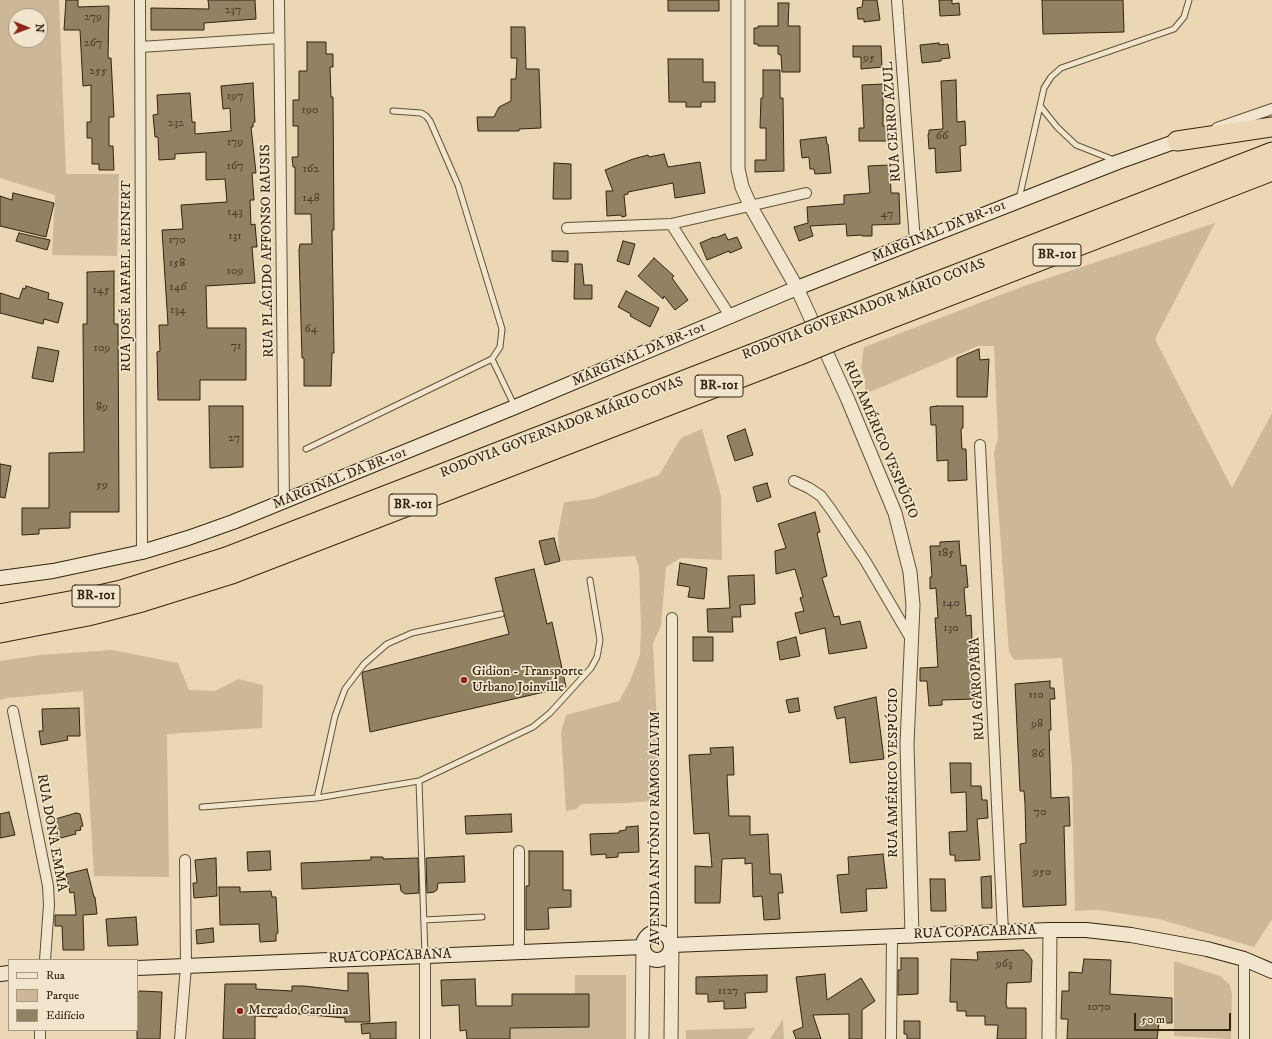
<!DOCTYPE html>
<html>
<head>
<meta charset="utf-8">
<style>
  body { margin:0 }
  #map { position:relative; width:1272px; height:1039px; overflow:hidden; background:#ebd7b3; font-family:"IM FELL DW Pica",serif }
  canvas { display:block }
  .legend { position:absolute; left:8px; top:959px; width:130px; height:72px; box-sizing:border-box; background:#f2e5ce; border:1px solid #a69782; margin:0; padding:5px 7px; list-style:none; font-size:12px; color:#34230f }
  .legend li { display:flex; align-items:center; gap:8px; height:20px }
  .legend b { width:20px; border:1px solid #a69782 }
  .north { position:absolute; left:8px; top:8px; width:40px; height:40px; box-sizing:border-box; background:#f2e5ce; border:1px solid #a69782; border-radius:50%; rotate:91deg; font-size:11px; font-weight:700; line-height:16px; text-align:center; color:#34230f }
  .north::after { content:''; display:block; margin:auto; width:14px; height:18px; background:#8f2418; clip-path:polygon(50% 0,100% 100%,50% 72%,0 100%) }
  .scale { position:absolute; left:1134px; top:1013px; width:97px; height:18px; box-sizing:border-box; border:2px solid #34230f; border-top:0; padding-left:5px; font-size:12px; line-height:14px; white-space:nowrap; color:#34230f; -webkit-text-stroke:3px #f2e5ce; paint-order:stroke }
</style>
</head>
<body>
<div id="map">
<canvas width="1272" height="1039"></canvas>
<ul class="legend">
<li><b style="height:5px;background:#f2e5ce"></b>Rua</li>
<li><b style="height:11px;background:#ccb897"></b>Parque</li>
<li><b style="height:11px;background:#938164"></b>Edifício</li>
</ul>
<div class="north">N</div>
<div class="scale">50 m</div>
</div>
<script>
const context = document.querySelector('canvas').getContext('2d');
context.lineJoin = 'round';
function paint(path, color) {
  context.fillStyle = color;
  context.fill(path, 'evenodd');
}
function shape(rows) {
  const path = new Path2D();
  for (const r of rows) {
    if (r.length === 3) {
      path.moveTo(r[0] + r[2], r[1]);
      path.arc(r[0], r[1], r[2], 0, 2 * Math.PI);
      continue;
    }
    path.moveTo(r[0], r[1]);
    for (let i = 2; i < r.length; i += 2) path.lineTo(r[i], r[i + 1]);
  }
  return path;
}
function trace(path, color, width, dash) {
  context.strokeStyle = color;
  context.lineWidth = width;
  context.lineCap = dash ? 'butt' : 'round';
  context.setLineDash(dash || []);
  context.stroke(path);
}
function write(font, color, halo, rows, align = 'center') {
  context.font = font + ' "IM FELL DW Pica",serif';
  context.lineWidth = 3.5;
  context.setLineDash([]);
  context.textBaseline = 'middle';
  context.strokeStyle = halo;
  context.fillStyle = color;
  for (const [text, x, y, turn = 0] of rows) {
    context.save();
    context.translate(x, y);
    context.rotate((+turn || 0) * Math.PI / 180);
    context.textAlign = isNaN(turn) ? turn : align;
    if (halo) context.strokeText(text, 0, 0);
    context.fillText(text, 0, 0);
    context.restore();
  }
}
const green = shape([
  [0,0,59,0,66,174,119,174,117,256,52,255,55,195,0,178],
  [16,16,40,16,40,40,16,40],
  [1215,223,1155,339,1232,488,1272,413,1272,919,1254,947,1159,919,1098,910,1075,911,1072,766,1062,658,1014,660,1009,652,994,452,998,438,994,346,978,346,865,394,865,379,861,368,864,347,1024,286],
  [702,429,721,496,722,560,681,558,666,567,661,626,653,643,658,742,657,792,652,801,626,803,582,804,576,809,566,811,561,732,566,715,619,701,630,681,640,655,641,628,639,567,635,556,559,561,558,533,564,502,592,499,659,475,681,438],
  [112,650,178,663,189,690,215,691,238,679,263,685,262,728,167,734,169,877,94,876,83,691,7,698,0,700,0,661,40,655],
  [1174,961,1220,976,1230,985,1232,994,1231,1039,1174,1036],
  [575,975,626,975,626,1039,510,1039,510,1028,589,1027,589,994,575,994],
  [783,1019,784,1039,770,1039],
  [755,1028,747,1039,686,1039,686,1030]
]);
const building = shape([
  [66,0,78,0,78,7,109,6,108,58,111,58,114,117,109,117,109,146,113,146,114,170,99,170,99,164,92,164,92,138,87,138,87,122,91,122,91,85,83,86,80,30,64,30,66,0],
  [208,0,255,0,256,19,204,23,204,30,151,30,151,8,209,9,208,0],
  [668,0,719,0,719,11,668,11,668,0],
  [863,0,877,0,880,20,864,22,864,19,858,19,857,8,862,7,863,0],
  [939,0,952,0,952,4,959,3,960,15,940,16,939,0],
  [1042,0,1123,0,1124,32,1043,34,1042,0],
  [778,3,789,3,788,26,800,26,800,72,782,72,781,55,778,54,778,46,758,46,758,44,754,44,754,28,758,28,758,26,778,26,778,3],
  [511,27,525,27,526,69,539,69,541,128,519,129,519,131,478,131,477,117,494,117,499,107,511,101,511,79,516,79,517,58,511,58,511,27],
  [307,42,326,42,326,54,333,54,333,67,330,67,331,97,333,97,334,230,332,230,334,353,332,353,331,386,304,386,304,358,302,358,299,250,300,244,312,244,311,214,295,214,295,167,293,167,292,157,298,157,298,126,293,126,293,100,299,100,299,71,307,71,307,42],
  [939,43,939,45,948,44,950,58,941,59,941,61,922,63,920,45,939,43],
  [853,46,881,46,882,67,861,69,861,57,853,57,853,46],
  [668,59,703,59,703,82,715,82,715,102,701,102,701,107,686,107,686,102,669,102,668,59],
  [763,70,780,70,780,98,783,98,784,171,755,172,755,160,766,160,766,128,760,128,761,98,763,98,763,70],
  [956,80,957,122,965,121,966,145,960,146,961,171,936,173,935,148,929,149,928,134,929,134,929,130,943,129,941,81,956,80],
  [253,83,255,122,253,123,253,127,251,127,256,173,252,173,254,200,250,200,251,225,255,224,257,247,252,247,255,283,206,286,207,328,246,328,246,380,200,380,200,400,158,400,157,352,160,351,159,325,168,325,162,230,183,229,181,205,227,202,225,179,206,180,206,152,175,154,175,159,159,160,158,137,155,137,153,115,158,114,157,95,190,93,192,122,195,122,195,134,231,131,230,108,223,109,221,86,253,83],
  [883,84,883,126,886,126,887,141,859,141,859,128,864,128,862,85,883,84],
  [826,137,827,144,828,144,831,173,815,174,814,169,810,169,809,157,802,158,800,140,826,137],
  [664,154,668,167,700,162,705,193,675,198,673,183,628,192,628,194,624,195,626,216,622,217,621,215,607,216,606,191,613,191,605,170,633,159,648,155,649,157,664,154],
  [554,163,571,164,571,199,553,199,554,163],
  [890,165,891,193,899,193,900,224,872,225,872,236,862,236,862,235,847,236,846,224,810,226,813,236,799,241,794,227,808,223,807,207,844,204,844,195,870,193,868,166,890,165],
  [13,193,54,203,46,237,0,226,0,196,12,200,13,193],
  [19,233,50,240,47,250,16,241,19,233],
  [725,234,728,240,737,237,742,248,730,253,729,251,707,260,700,243,714,237,715,238,725,234],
  [623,241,635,244,629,265,617,261,623,241],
  [552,251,568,251,568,262,552,261,552,251],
  [654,258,674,276,672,278,688,300,675,310,664,296,663,299,638,276,654,258],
  [575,264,582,264,584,285,592,285,592,299,574,299,575,264],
  [114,271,114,324,118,324,119,512,70,512,70,528,39,529,39,534,22,535,22,508,49,508,49,453,84,452,83,324,87,324,87,272,114,271],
  [26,286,49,293,48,299,63,303,58,323,44,319,43,324,0,313,0,293,19,299,23,288,25,289,26,286],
  [626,291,659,308,650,327,630,316,631,314,618,307,626,291],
  [38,347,59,351,53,382,32,378,38,347],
  [979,349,980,360,989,359,987,397,957,397,957,358,979,349],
  [209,406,243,406,243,467,210,468,209,406],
  [937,406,963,406,963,428,961,429,962,449,966,449,967,480,948,481,948,460,937,461,936,425,931,425,930,407,937,406],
  [745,429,753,455,735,461,727,436,745,429],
  [0,464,11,466,5,498,0,497,0,464],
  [767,483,771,497,757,502,753,487,767,483],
  [815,512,820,532,817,533,827,576,822,578,834,617,839,616,841,625,860,621,867,648,829,654,825,628,800,634,795,613,804,611,800,598,803,597,795,569,776,574,775,551,786,548,778,524,815,512],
  [554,538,560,561,545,565,539,541,554,538],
  [959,541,961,566,966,565,968,587,964,588,966,616,971,615,972,640,970,641,975,699,942,700,942,705,929,706,927,681,920,681,920,668,938,667,935,618,938,618,936,588,930,589,930,577,932,577,930,546,940,546,940,542,959,541],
  [680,563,707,568,704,599,688,597,690,587,677,585,680,563],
  [534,569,547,624,552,622,566,687,370,732,362,674,363,672,509,634,495,578,534,569],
  [754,575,755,604,740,605,741,617,732,617,733,632,708,632,707,609,730,608,728,576,754,575],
  [693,637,713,637,713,661,693,661,693,637],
  [796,637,800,656,780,660,777,642,796,637],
  [1050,681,1050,688,1054,688,1055,699,1050,699,1051,730,1049,730,1051,798,1069,797,1070,826,1064,826,1066,905,1023,907,1020,844,1026,843,1025,803,1024,791,1020,791,1015,684,1050,681],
  [876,697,884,759,850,763,845,717,837,719,834,707,876,697],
  [798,698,800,711,789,713,786,700,798,698],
  [79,708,80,736,67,736,68,740,41,745,39,731,43,731,42,709,79,708],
  [733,747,734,775,727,775,729,816,750,816,750,835,768,834,770,874,781,874,783,893,778,893,780,919,764,920,762,896,753,897,752,863,745,864,745,858,722,859,720,903,695,903,695,866,712,867,709,833,694,834,689,755,711,754,710,748,733,747],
  [950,763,971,763,971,786,981,786,982,800,987,800,988,818,977,819,980,860,955,861,955,855,950,855,949,832,967,831,966,792,951,793,950,763],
  [9,812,15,835,0,838,0,814,9,812],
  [76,813,80,814,83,826,80,827,81,830,75,831,76,834,57,839,52,820,76,813],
  [511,814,512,832,466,834,465,816,511,814],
  [638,826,639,852,618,853,618,857,606,858,606,854,591,855,590,834,619,833,619,831,626,830,626,827,638,826],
  [270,851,271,870,248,871,247,852,270,851],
  [529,851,563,851,563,890,571,890,571,907,548,908,549,929,526,930,526,886,529,886,529,851],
  [883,854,887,888,866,889,867,911,841,913,837,875,849,874,848,857,883,854],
  [464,856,465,882,438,883,437,890,434,892,427,893,426,858,464,856],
  [371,857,383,857,383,859,418,858,419,893,405,894,401,891,400,884,302,889,301,863,371,860,371,857],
  [216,858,217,896,194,898,193,883,197,883,195,860,216,858],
  [87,869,94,897,95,897,97,914,83,915,84,950,63,950,62,926,55,926,55,915,76,915,74,892,70,893,66,874,87,869],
  [991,876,992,908,982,908,981,877,991,876],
  [930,879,945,879,946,911,931,911,930,879],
  [219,887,240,887,240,892,271,891,272,897,276,897,278,933,276,934,276,941,260,942,259,924,220,925,219,887],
  [136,917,138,945,108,946,106,919,136,917],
  [213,928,214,942,197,944,196,930,213,928],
  [1023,950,1028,954,1032,960,1031,982,1007,983,1006,1003,1007,1008,1026,1008,1026,1039,997,1039,998,1025,985,1025,985,1016,966,1016,966,1011,957,1011,957,1002,950,1002,951,959,978,960,977,952,1023,950],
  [901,958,918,958,918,994,898,995,898,970,901,970,901,958],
  [1084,959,1111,960,1110,994,1172,998,1172,1023,1159,1023,1157,1039,1067,1039,1068,1019,1061,1019,1062,991,1069,991,1069,972,1082,973,1084,959],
  [348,973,368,973,370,1022,345,1022,345,1018,277,1012,277,1017,255,1016,255,1039,223,1039,225,984,256,984,256,989,292,991,292,986,304,986,348,991,348,973],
  [825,974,827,1000,861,978,875,1001,862,1010,862,1039,849,1039,849,1014,813,1015,821,1039,796,1039,793,1031,803,1027,796,977,825,974],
  [767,975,767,992,745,993,746,1008,724,1009,724,1001,708,1002,708,994,696,994,696,977,767,975],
  [475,979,476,1006,512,1006,512,994,589,994,589,1027,510,1028,510,1039,467,1039,466,1030,460,1031,459,1005,442,1006,441,980,475,979],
  [140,991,162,992,160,1039,137,1039,137,993,140,991],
  [904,1021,920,1021,920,1039,907,1039,907,1034,904,1034,904,1021],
  [396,1022,396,1039,370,1039,370,1033,362,1034,361,1024,396,1022]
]);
const service = shape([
  [1041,107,1057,127,1076,145,1114,160],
  [1019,199,1044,88,1051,77,1061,68,1174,29,1184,17,1189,0],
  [492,359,515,407],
  [306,449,492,359,500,347,502,329,458,185,430,121,426,116,421,113,393,111],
  [419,781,425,955],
  [317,798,335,716,345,689,364,664,387,644,412,633,501,614],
  [202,807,317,798,419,781,533,727,550,713,591,668,597,657,600,640,590,580],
  [424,920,482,917]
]);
const minor = shape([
  [140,0,142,552],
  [279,0,284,503],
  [897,0,915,242],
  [140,47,279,38],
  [1217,128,1272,109],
  [671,224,730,316],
  [567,228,671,224,806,193],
  [980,445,1003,932],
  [794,481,809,488,821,496,832,511,866,562,911,639],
  [13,711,48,886,49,905,45,960],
  [519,851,519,952],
  [672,945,672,618],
  [1244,959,1244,1039],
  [40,1039,40,1030],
  [180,1039,186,966,185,860],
  [425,1039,425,956],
  [891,1039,892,936]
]);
const tertiary = shape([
  [738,0,738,169,742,187,751,207,797,288,848,400,895,513,910,572,913,605,907,744,912,936],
  [642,1039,643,947],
  [671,1039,672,945],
  [1049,1039,1050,930]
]);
const secondary = shape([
  [0,578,53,571,142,552,188,538,233,522,515,407,797,288,1118,162,1177,141],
  [657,946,14],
  [672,945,1050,930,1086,930,1131,935,1207,949,1244,959,1272,971],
  [137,968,643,947],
  [0,974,9,973]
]);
const motorway = shape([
  [1177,141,1272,127],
  [832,322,1272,152],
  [841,338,1272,171],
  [0,614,86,598,121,590,226,557,793,338],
  [0,633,88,616,142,602,232,574,800,355]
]);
const motorwayBridge = shape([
  [793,338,832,322],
  [800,355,841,338]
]);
const markers = [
  [464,680,4,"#8f2418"],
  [240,1011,4,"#8f2418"]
];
const numberNames = [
  ["237",233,11],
  ["279",93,18],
  ["267",93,44],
  ["95",869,59],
  ["255",98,72],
  ["197",235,97],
  ["190",310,111],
  ["232",176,124],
  ["66",942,137],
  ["179",235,143],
  ["167",235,167],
  ["162",311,170],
  ["148",311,199],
  ["143",235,213],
  ["47",887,215],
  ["131",235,237],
  ["170",177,241],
  ["158",177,264],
  ["109",235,272],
  ["146",178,288],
  ["145",101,291],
  ["134",178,311],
  ["64",311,330],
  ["71",236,347],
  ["109",102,349],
  ["89",102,408],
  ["27",234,439],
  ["59",102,486],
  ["185",946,554],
  ["140",951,604],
  ["130",951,629],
  ["110",1036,696],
  ["98",1037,725],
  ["86",1038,755],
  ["70",1040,813],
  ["950",1042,873],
  ["963",1004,965],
  ["1127",728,992],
  ["1070",1099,1008]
];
const shields = [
  [1057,255,48],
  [719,386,48],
  [413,505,48],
  [96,596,48]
];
const shieldNames = [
  ["BR-101",1057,255],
  ["BR-101",719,386],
  ["BR-101",413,505],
  ["BR-101",96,596]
];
const streetNames = [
  ["RUA CERRO AZUL",893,122,-94],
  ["MARGINAL DA BR-101",939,232,-22],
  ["RUA PLÁCIDO AFFONSO RAUSIS",268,251,-91],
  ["RUA JOSÉ RAFAEL REINERT",127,276,-90],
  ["RODOVIA GOVERNADOR MÁRIO COVAS",864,310,-21],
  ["MARGINAL DA BR-101",639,355,-23],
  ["RODOVIA GOVERNADOR MÁRIO COVAS",562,428,-21],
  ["RUA AMÉRICO VESPÚCIO",880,440,67],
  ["MARGINAL DA BR-101",340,479,-22],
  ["RUA GAROPABA",978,689,-93],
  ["RUA AMÉRICO VESPÚCIO",894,773,-90],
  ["AVENIDA ANTÔNIO RAMOS ALVIM",656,828,-90],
  ["RUA DONA EMMA",51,833,80],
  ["RUA COPACABANA",975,933,-2],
  ["RUA COPACABANA",390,957,-2]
];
const poiNames = [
  ["Gidion - Transporte",472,672],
  ["Urbano Joinville",472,688],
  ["Mercado Carolina",248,1011]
];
paint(green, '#ccb897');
paint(building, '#938164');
trace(building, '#34230f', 1);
trace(service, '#625038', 7);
trace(minor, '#625038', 12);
trace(tertiary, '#625038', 15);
trace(secondary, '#34230f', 16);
trace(motorway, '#34230f', 21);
trace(service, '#f2e5ce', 5);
trace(minor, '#f2e5ce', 10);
trace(tertiary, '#f2e5ce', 13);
trace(secondary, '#f2e5ce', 14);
trace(motorway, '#ebd7b3', 19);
trace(motorwayBridge, '#34230f', 21, []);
trace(motorwayBridge, '#ebd7b3', 19);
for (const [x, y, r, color] of markers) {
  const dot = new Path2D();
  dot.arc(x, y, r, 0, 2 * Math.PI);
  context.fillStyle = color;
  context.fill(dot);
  trace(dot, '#f2e5ce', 1.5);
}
write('12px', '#4c3a24', null, numberNames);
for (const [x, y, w] of shields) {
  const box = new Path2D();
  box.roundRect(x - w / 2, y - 11, w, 22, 3);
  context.fillStyle = '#f2e5ce';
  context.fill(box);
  trace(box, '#34230f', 1);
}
write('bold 13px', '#34230f', null, shieldNames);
write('14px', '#34230f', '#f2e5ce', streetNames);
write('14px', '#34230f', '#f2e5ce', poiNames, 'left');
</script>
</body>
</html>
